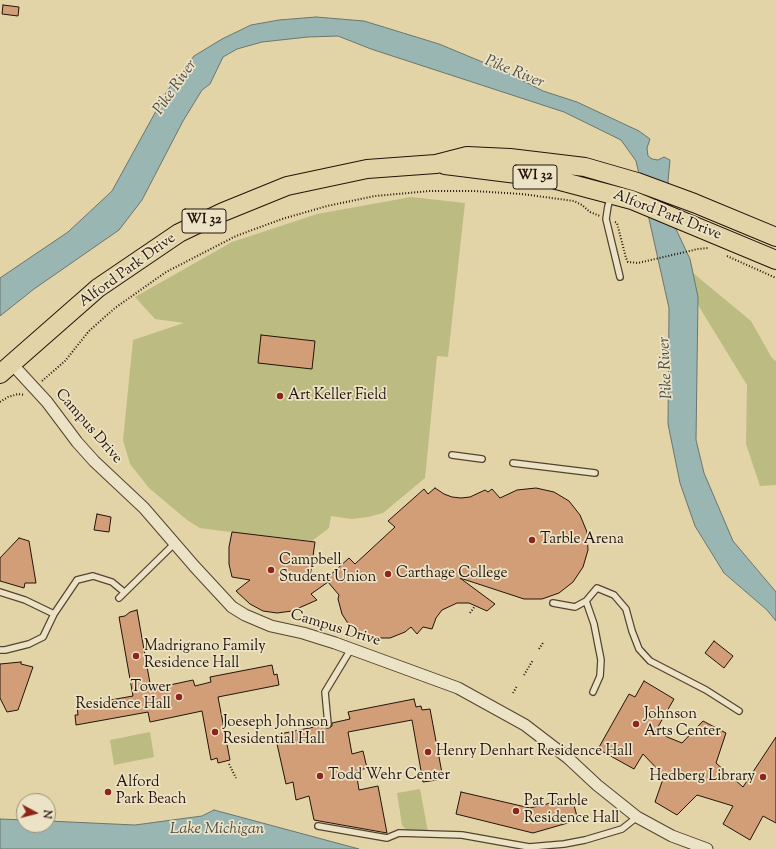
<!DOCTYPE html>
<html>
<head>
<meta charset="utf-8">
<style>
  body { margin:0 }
  #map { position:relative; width:776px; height:849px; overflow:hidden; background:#e2d4a7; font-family:"Sorts Mill Goudy",serif }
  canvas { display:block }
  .north { position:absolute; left:16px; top:793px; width:40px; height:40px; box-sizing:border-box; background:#ece3c6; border:1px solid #9c907b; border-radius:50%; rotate:97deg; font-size:11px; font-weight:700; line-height:16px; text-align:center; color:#24130a }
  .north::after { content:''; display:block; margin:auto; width:14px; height:18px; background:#8f2418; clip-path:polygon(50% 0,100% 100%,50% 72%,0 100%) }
</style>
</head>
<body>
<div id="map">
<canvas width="776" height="849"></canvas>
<div class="north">N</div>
</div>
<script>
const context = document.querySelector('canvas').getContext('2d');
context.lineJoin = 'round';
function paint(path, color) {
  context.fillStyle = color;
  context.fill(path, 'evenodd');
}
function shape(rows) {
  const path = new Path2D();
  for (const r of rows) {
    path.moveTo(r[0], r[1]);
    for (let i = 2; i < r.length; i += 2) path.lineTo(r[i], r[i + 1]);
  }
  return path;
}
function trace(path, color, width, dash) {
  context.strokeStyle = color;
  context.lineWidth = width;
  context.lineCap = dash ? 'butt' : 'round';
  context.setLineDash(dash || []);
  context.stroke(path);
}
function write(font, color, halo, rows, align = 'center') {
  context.font = font + ' "Sorts Mill Goudy",serif';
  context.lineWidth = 3.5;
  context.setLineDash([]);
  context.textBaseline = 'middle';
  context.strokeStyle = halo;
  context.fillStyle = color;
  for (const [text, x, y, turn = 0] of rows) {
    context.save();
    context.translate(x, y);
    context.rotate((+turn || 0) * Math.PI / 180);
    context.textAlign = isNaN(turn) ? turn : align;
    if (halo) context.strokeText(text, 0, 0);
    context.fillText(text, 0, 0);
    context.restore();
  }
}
const green = shape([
  [411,197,465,203,448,357,437,356,425,478,383,513,368,517,352,519,331,516,329,528,312,541,214,530,200,528,187,520,149,488,130,464,123,440,133,340,184,323,155,319,135,297,232,242,317,214],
  [693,273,751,321,772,358,776,361,776,485,760,486,746,444,747,385,698,305],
  [150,732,154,757,114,765,110,740],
  [420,789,428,832,408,832,402,825,397,793]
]);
const water = shape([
  [316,17,364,21,439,44,504,71,543,91,577,102,639,131,650,139,647,148,648,156,652,159,658,160,664,157,670,160,668,181,675,227,690,259,698,297,696,440,704,473,733,541,776,592,776,621,767,610,724,573,695,526,680,483,668,424,669,308,636,161,621,140,564,112,371,49,338,36,308,37,262,42,237,49,223,57,210,84,202,90,183,121,142,200,119,230,34,289,0,316,0,278,68,232,112,191,167,91,194,56,222,39,251,25,279,20,316,17],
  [214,810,359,849,0,849,0,819,24,820,24,825,48,825,48,821,135,825,202,816,214,810]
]);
const building = shape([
  [3,5,19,7,18,16,2,14,3,5],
  [261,335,315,341,312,369,258,363,261,335],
  [435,488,444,494,452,497,461,498,470,497,485,490,488,492,492,489,500,498,517,490,536,488,554,492,569,501,580,515,587,532,588,550,583,567,573,582,559,593,542,599,524,599,460,578,495,604,487,611,469,603,457,603,442,610,436,618,432,629,423,627,417,634,411,627,405,632,390,638,372,638,360,632,349,625,342,614,338,599,339,595,328,582,311,594,317,600,292,611,277,613,263,611,250,604,236,591,250,580,232,577,229,564,229,547,232,532,315,542,310,577,326,579,349,558,355,564,395,527,388,521,424,489,428,494,435,488],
  [97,514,111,517,109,532,94,530,97,514],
  [19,538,29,541,36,583,25,583,24,588,0,581,0,558,19,538],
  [137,610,151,689,193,680,195,686,211,682,210,677,272,665,274,675,277,674,279,685,218,697,230,760,218,763,217,758,211,760,202,711,150,722,148,712,76,725,75,715,78,715,77,706,133,696,119,617,125,616,130,612,137,610],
  [714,641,733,656,724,668,705,653,714,641],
  [21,662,21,664,33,667,18,710,7,712,0,698,0,664,21,662],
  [644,681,674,699,655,732,682,743,703,721,726,733,716,763,743,787,776,737,776,823,763,816,750,840,723,824,733,806,697,795,677,815,655,802,664,776,643,754,634,769,598,749,629,694,635,697,644,681],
  [414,699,416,707,421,706,422,710,430,709,442,773,436,774,437,780,423,782,412,720,348,732,352,754,363,751,367,768,356,771,359,790,378,786,387,833,314,820,309,796,296,800,293,782,286,784,275,735,324,725,326,728,329,728,332,726,332,723,350,719,348,712,414,699],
  [461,792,530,808,572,798,578,820,533,833,456,814,461,792]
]);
const path = shape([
  [615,222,617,223,626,258,628,262,638,263,698,249,708,248],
  [727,256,776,278],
  [42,381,65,361,89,331,115,308,166,272,236,236,282,219,327,206,375,196,430,191,474,191,522,194,574,201,582,205,590,212,600,216],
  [0,402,8,397,18,394,25,395],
  [470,613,475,606],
  [539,649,543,643],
  [524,675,533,660],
  [513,693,517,686],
  [229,764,236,778]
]);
const lane = shape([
  [611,197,608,206,606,219,620,277],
  [452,455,482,459],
  [513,463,595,473],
  [0,592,25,600,54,614],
  [119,598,174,544],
  [586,601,594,624,601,660,600,676,593,692],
  [553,603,575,607,586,601,597,588,614,595,626,609,632,631,639,649,650,661,706,690,739,711],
  [0,650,5,650,29,644,43,637,54,614,77,580,93,576,112,582,124,592],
  [328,724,325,692,351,649],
  [318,826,387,838,399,833,462,835,529,847,564,844,585,840,622,829,637,817]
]);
const street = shape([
  [12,364,47,402,77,442,94,461,144,508,195,567,232,607,245,615,271,626,303,633,335,643,458,688,525,725,568,758,597,785,637,817,672,836,707,849]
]);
const primary = shape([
  [445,165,549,178,632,200,776,260],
  [0,374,98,288,179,233,223,212,287,186,367,169,436,164,467,156,510,158,585,167,637,182,694,203,776,237]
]);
const markers = [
  [280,396,4,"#8f2418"],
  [532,540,4,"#8f2418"],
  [271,570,4,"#8f2418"],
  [388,574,4,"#8f2418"],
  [136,656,4,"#8f2418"],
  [179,697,4,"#8f2418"],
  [636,724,4,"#8f2418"],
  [215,732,4,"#8f2418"],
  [428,752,4,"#8f2418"],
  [320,776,4,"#8f2418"],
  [763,777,4,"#8f2418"],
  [108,792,4,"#8f2418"],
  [516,811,4,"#8f2418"]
];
const shields = [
  [535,177,44],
  [204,221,44]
];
const shieldNames = [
  ["WI 32",535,177],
  ["WI 32",204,221]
];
const streetNames = [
  ["Alford Park Drive",667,216,21],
  ["Alford Park Drive",128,271,-36],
  ["Campus Drive",88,427,49],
  ["Campus Drive",335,629,17]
];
const poiNames = [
  ["Art Keller Field",288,396],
  ["Tarble Arena",540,540],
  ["Campbell",279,561],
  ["Student Union",279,578],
  ["Carthage College",396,574],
  ["Madrigrano Family",144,647],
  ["Residence Hall",144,664],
  ["Tower",171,688,"right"],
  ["Residence Hall",171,705,"right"],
  ["Johnson",644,715],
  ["Arts Center",644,732],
  ["Joeseph Johnson",223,723],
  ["Residential Hall",223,740],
  ["Henry Denhart Residence Hall",436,752],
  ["Todd Wehr Center",328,776],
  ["Hedberg Library",755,777,"right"],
  ["Alford",116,783],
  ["Park Beach",116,800],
  ["Pat Tarble",524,802],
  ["Residence Hall",524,819]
];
const waterNames = [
  ["Pike River",514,73,22],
  ["Pike River",176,88,-55],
  ["Pike River",667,368,-93],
  ["Lake Michigan",217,830]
];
paint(green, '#bcbb82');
paint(water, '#99b6b2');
trace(water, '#6a756f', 1);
paint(building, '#d29e78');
trace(building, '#24130a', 1);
trace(lane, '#544331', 8);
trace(street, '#544331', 13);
trace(primary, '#24130a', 20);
trace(path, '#24130a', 2, [1, 2]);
trace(lane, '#ece3c6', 5.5);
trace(street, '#ece3c6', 11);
trace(primary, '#e2d4a7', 18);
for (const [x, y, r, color] of markers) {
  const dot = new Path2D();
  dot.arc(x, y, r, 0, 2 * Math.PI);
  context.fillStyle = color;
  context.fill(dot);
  trace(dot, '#ece3c6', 1.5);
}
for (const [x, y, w] of shields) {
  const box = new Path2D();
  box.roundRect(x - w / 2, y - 12, w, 24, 3);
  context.fillStyle = '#ece3c6';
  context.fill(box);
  trace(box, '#24130a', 1);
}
write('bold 14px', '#24130a', null, shieldNames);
write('15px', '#24130a', '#ece3c6', streetNames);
write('15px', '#24130a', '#ece3c6', poiNames, 'left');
write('italic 16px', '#4d4c45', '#ece3c6', waterNames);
</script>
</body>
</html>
